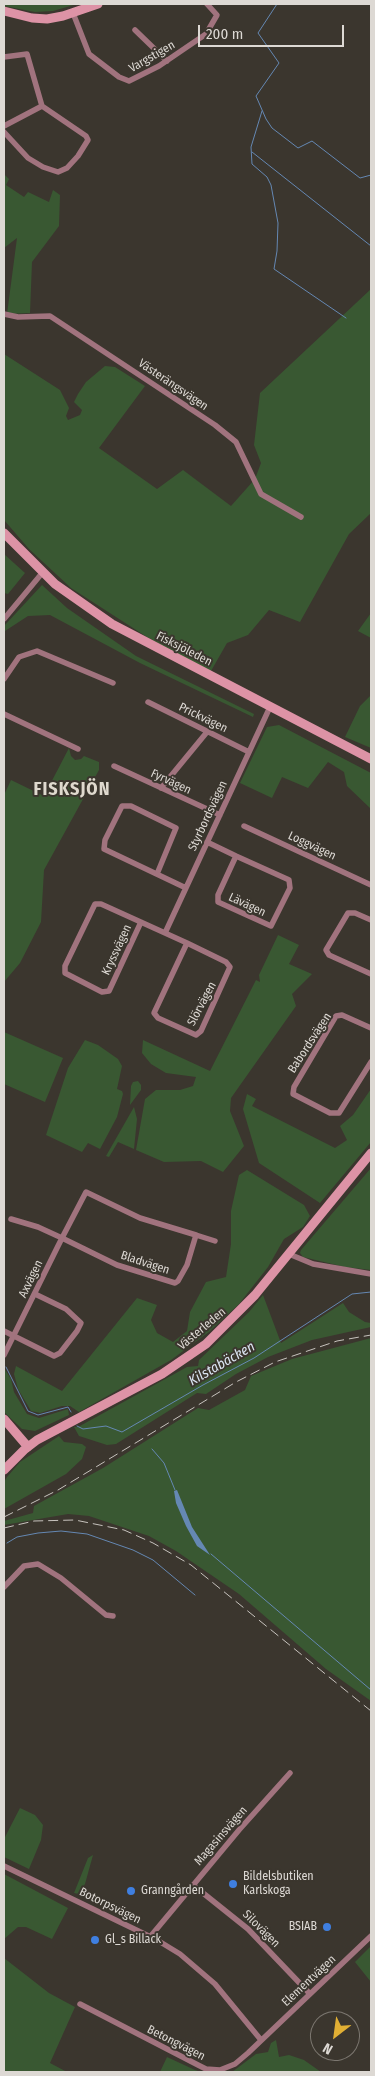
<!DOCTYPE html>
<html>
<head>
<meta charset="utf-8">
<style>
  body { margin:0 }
  #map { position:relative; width:375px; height:2076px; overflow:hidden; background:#3b362e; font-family:"Fira Sans Condensed",sans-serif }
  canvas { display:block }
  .frame { position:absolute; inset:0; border:5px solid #ddd9d4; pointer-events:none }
  .north { position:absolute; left:310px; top:2011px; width:50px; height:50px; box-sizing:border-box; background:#3b362e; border:1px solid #7c7770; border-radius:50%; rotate:210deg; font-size:14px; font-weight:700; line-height:20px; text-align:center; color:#ddd9d4 }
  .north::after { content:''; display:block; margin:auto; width:18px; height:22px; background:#e1af34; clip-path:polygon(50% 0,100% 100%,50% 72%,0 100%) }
  .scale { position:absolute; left:198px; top:25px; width:146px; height:22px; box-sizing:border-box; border:2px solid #ddd9d4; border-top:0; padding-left:6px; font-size:15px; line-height:18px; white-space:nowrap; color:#ddd9d4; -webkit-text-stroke:4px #3b362e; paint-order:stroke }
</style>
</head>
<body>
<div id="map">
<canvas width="375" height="2076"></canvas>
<div class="frame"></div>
<div class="north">N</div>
<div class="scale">200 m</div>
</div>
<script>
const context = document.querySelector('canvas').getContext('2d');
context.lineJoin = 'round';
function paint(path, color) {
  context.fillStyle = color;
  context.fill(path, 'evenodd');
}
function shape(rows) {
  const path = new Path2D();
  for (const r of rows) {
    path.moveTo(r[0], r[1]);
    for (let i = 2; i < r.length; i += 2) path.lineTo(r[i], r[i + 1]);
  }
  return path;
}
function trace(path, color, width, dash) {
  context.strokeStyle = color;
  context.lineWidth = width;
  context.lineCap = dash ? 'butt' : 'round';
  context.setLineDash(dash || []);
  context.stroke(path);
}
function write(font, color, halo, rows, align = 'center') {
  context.font = font + ' "Fira Sans Condensed",sans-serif';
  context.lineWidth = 4;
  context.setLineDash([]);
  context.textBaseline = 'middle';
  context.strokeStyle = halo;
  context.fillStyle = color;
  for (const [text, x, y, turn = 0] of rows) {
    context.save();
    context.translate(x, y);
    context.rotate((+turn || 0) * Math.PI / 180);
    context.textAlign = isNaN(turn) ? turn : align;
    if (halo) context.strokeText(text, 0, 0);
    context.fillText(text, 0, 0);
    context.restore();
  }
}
const green = shape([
  [4,4,77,4,53,11,35,12,4,6],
  [4,174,9,179,6,185,24,197,28,192,49,202,53,190,60,195,59,226,32,262,30,313,7,314,17,238,4,248],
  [371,289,371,513,349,534,300,622,269,610,248,635,227,643,211,671,147,637,71,588,29,549,4,520,4,354,60,390,69,408,66,416,68,420,80,415,82,410,74,402,78,394,86,382,105,366,115,367,145,386,99,448,157,489,183,470,231,506,255,479,261,463,254,445,260,393],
  [4,554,25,573,8,594,4,593],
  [42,585,67,608,136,656,254,714,253,717,140,663,50,615,28,616,5,631,4,626],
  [371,613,371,638,358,631],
  [371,695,371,748,345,737,360,706],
  [279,725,371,773,371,809,347,786,344,772,328,762,308,788,282,777,272,798,240,783,267,727],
  [69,748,71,756,75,760,81,759,84,756,99,762,99,770,44,870,41,922,20,963,4,982,4,795,11,780,44,796],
  [278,935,299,945,289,964,312,974,292,994,296,1006,231,1098,230,1111,244,1146,223,1172,201,1161,164,1162,136,1150,145,1099,156,1090,180,1090,193,1086,196,1077,166,1073,151,1064,142,1053,143,1040,210,1071,256,980,260,982,259,975],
  [4,1032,63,1058,45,1102,4,1084],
  [85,1040,98,1045,118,1059,122,1066,117,1089,122,1091,123,1094,117,1117,100,1149,88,1143,82,1152,46,1135,68,1068],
  [138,1081,141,1085,141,1090,130,1105,131,1086,133,1082],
  [371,1089,371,1142,320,1203,259,1163,243,1109,247,1094,256,1099,252,1106,335,1148,347,1140,340,1126,353,1115],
  [134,1107,137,1119,134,1149,118,1142,109,1157,106,1156],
  [371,1168,371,1270,345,1267,303,1257,300,1253,301,1250],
  [247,1170,304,1205,310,1216,303,1227,284,1239,268,1267,239,1304,209,1332,171,1360,79,1412,70,1406,62,1406,40,1413,31,1411,18,1389,14,1374,16,1366,62,1391,137,1298,157,1305,151,1320,157,1333,173,1342,187,1331,190,1312,206,1282,226,1277,231,1244,231,1211,239,1175],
  [263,1295,281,1343,343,1303,349,1312,365,1322,371,1323,371,1327,312,1340,268,1357,236,1374,206,1394,197,1393,116,1444,107,1445,79,1436,74,1427,78,1427,187,1367,198,1366,199,1360,249,1312],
  [371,1338,371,1701,326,1669,239,1594,176,1551,149,1536,89,1516,68,1514,4,1525,4,1521,33,1513,34,1506,103,1468,198,1408,209,1410,245,1390,251,1376,292,1359],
  [4,1368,11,1379,14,1392,27,1414,39,1418,68,1409,69,1415,35,1431,22,1429,4,1412],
  [59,1436,64,1442,82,1444,86,1447,82,1459,66,1474,4,1509,4,1482,7,1477,20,1462],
  [20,1808,35,1815,43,1825,41,1840,29,1869,4,1857,4,1839],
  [93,1855,85,1884,79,1894,74,1893,88,1858],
  [4,1874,68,1908,52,1939,26,1927,18,1927,4,1939],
  [371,1946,371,1982,355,1962],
  [4,1958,49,1993,75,2007,50,2063,67,2072,4,2072],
  [276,2040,279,2057,289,2055,304,2060,321,2072,232,2072,256,2054,268,2052,271,2043],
  [167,2057,195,2070,201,2072,160,2072]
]);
const water = shape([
  [177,1490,192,1527,210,1555,197,1546,186,1526,176,1503,174,1491]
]);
const stream = shape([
  [277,4,258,33,279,63,256,96,266,119,272,128,298,148,312,141,360,178,371,175],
  [262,111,251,147,252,164,267,177,271,185,278,223,277,251,274,269,346,318],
  [252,152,371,246],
  [6,1367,28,1411,38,1415,68,1407,71,1412],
  [77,1426,83,1429,106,1426,122,1432,203,1385,254,1358,352,1294,371,1292],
  [152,1449,164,1463,175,1490],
  [7,1543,17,1537,38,1533,61,1531,87,1534,133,1550,153,1560,195,1595],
  [211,1554,371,1690]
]);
const street = shape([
  [73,13,89,54,119,77,129,81,159,66,206,34,217,15,207,4],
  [135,30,167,61],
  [4,57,27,54,42,106,86,136,88,140,78,156,67,168,58,172,43,167,28,158,4,132],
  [4,126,42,106],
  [4,314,18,317,50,316,215,425,236,442,261,494,301,517],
  [4,619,43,572],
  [4,679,19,657,37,651,113,683],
  [148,702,249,752],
  [4,714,78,749],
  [114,766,220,815],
  [161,788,207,732],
  [244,826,371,885],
  [207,842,236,856,287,879,289,880,290,888,271,926,218,902,218,895,236,856],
  [157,874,176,828,131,806,122,806,105,840,104,849,186,888],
  [371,920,355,913,348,913,326,950,329,955,371,974],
  [141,922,109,991,102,992,65,973,65,966,95,904,101,904,165,933,187,943,226,962,230,967,201,1031,196,1035,158,1018,154,1013,187,943],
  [165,933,270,707],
  [371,1028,342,1015,336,1016,294,1087,293,1094,330,1113,339,1113,371,1062],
  [196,1235,215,1241],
  [289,1254,313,1264,371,1274],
  [4,1331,54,1356,60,1353,77,1331,81,1323,66,1309,35,1294],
  [4,1355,57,1248,62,1238,86,1192,140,1218,196,1235,187,1265,178,1281,175,1283,117,1265,62,1238,38,1227,11,1219],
  [4,1587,24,1566,38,1564,61,1578,106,1615,113,1616],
  [4,1866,157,1940,180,1954,215,1984,261,2040],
  [193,1885,248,1929,310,1994],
  [150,1937,239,1830,290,1773],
  [80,2004,198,2065,206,2069,220,2070,235,2064,248,2053,371,1936]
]);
const secondary = shape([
  [4,11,32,18,47,19,63,16,98,4],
  [4,533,55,584,112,624,371,759],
  [4,1419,28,1447],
  [4,1470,24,1450,37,1440,162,1374,206,1344,255,1295,371,1153]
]);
const rail = shape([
  [4,1517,58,1490,236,1382,275,1362,337,1341,371,1335],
  [4,1528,34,1521,75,1520,124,1530,153,1543,191,1565,371,1711]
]);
const markers = [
  [233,1884,5,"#3f7fe0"],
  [131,1891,5,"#3f7fe0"],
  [327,1927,5,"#3f7fe0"],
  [95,1940,5,"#3f7fe0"]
];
const streetNames = [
  ["Vargstigen",152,57,-30],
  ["Västerängsvägen",173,385,34],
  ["Fisksjöleden",184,649,27],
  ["Prickvägen",203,718,26],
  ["Fyrvägen",171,782,25],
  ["Styrbordsvägen",208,816,-65],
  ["Loggvägen",312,846,25],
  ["Lävägen",247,905,25],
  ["Kryssvägen",117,950,-65],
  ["Slörvägen",202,1004,-62],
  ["Babordsvägen",310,1043,-57],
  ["Bladvägen",145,1263,18],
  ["Axvägen",31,1279,-64],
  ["Västerleden",202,1329,-40],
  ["Magasinsvägen",221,1836,-49],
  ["Botorpsvägen",110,1906,26],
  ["Silovägen",261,1929,45],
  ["Elementvägen",309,1981,-43],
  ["Betongvägen",176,2043,27]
];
const poiNames = [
  ["Bildelsbutiken",243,1877],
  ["Karlskoga",243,1891],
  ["Granngården",141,1891],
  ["BSIAB",317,1927,"right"],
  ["Gl_s Billack",105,1940]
];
const waterNames = [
  ["Kilstabäcken",222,1364,-30]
];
const districtNames = [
  ["FISKSJÖN",72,790]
];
paint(green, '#395832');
paint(water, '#6588b3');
trace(stream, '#6588b3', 1);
trace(street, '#a1737e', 5.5);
trace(secondary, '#dd93a6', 9);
trace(rail, '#c7c3be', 1, [10, 5]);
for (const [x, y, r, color] of markers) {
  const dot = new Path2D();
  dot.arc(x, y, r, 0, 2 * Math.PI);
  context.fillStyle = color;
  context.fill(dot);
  trace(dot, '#3b362e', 2);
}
write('12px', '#ddd9d4', '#3b362e', streetNames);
write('12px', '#ddd9d4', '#3b362e', poiNames, 'left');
write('italic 14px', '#dbe5f2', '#3b362e', waterNames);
context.letterSpacing = '1px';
write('bold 18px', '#dfd9ce', '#3b362e', districtNames);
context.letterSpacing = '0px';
</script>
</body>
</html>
